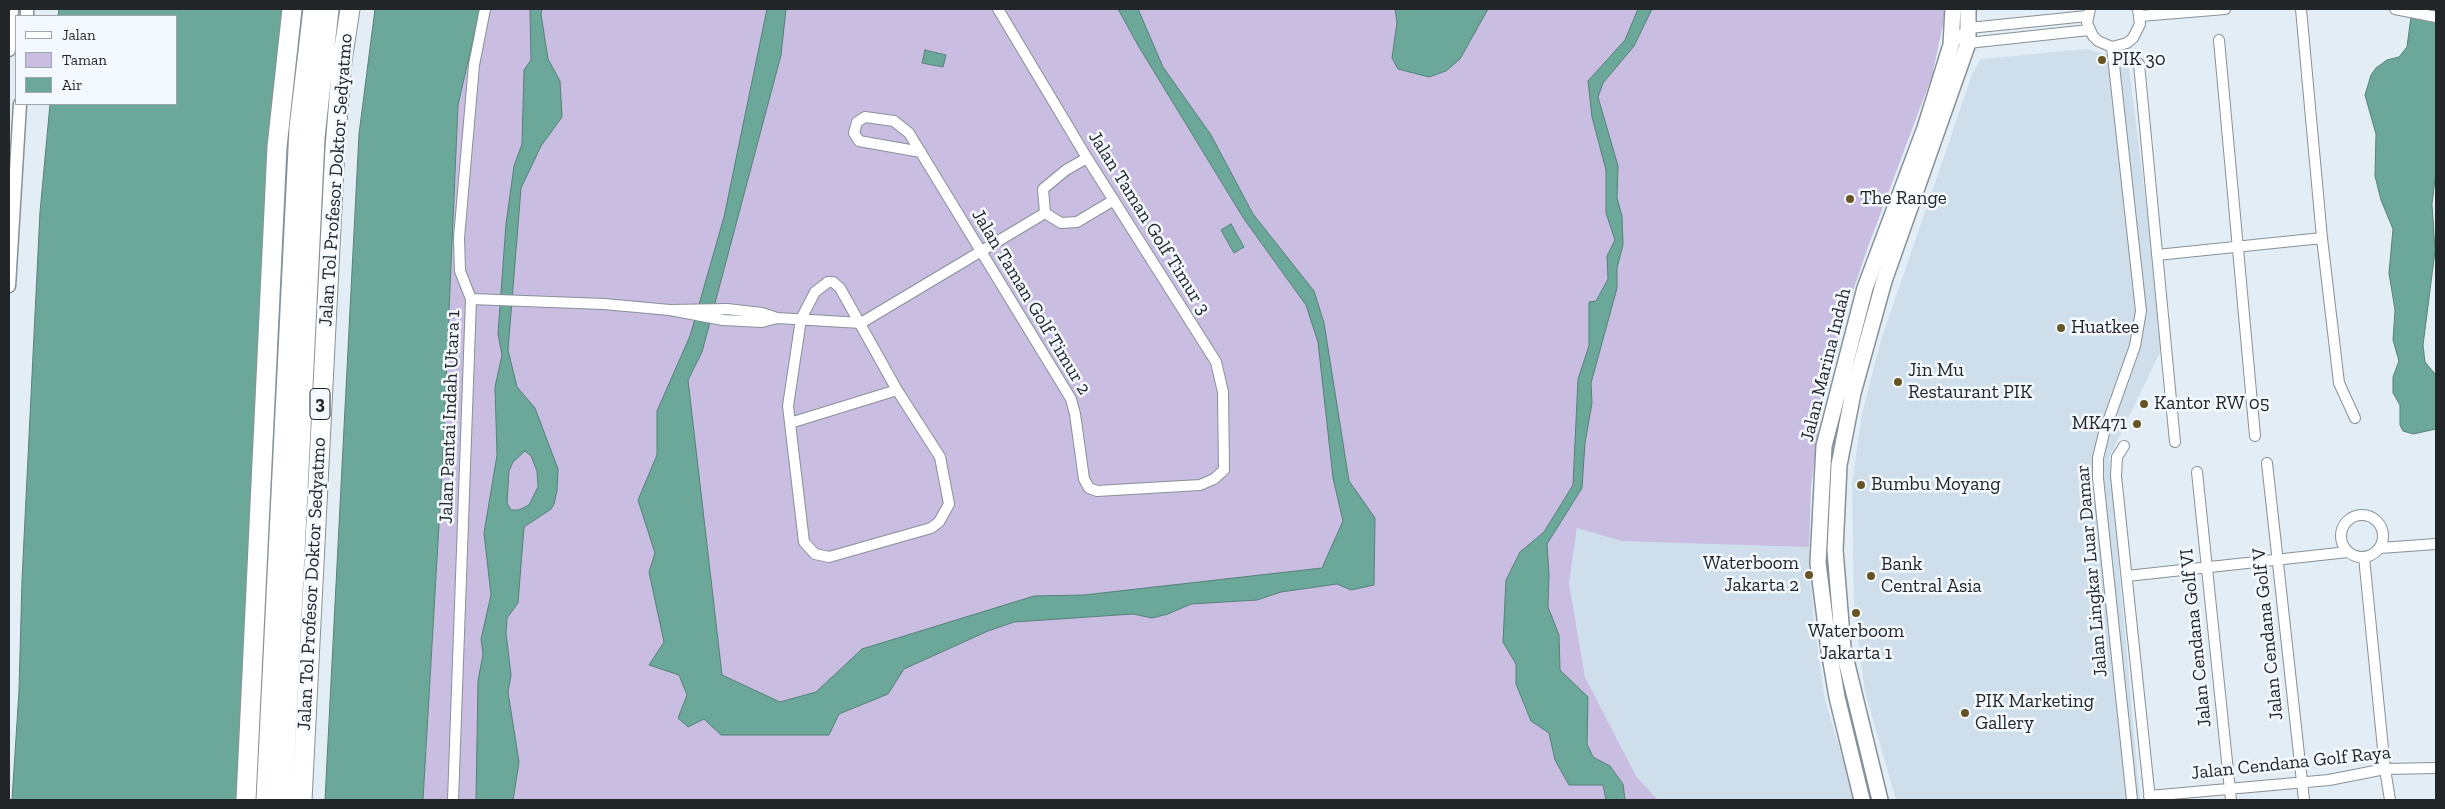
<!DOCTYPE html>
<html>
<head>
<meta charset="utf-8">
<style>
  body { margin:0 }
  #map { position:relative; width:2445px; height:809px; overflow:hidden; background:#e2edf5; font-family:"Zilla Slab",serif }
  canvas { display:block }
  .frame { position:absolute; inset:0; border:10px solid #222629; pointer-events:none }
  .legend { position:absolute; left:15px; top:15px; width:162px; height:90px; box-sizing:border-box; background:#f3f9fe; border:1px solid #9fa5a9; margin:0; padding:6px 9px; list-style:none; font-size:15px; color:#222629 }
  .legend li { display:flex; align-items:center; gap:10px; height:25px }
  .legend b { width:25px; border:1px solid #9fa5a9 }
</style>
</head>
<body>
<div id="map">
<canvas width="2445" height="809"></canvas>
<div class="frame"></div>
<ul class="legend">
<li><b style="height:6px;background:#fff"></b>Jalan</li>
<li><b style="height:14px;background:#c9bde2"></b>Taman</li>
<li><b style="height:14px;background:#6ca89a"></b>Air</li>
</ul>
</div>
<script>
const context = document.querySelector('canvas').getContext('2d');
context.lineJoin = 'round';
function paint(path, color) {
  context.fillStyle = color;
  context.fill(path, 'evenodd');
}
function shape(rows) {
  const path = new Path2D();
  for (const r of rows) {
    if (r.length === 3) {
      path.moveTo(r[0] + r[2], r[1]);
      path.arc(r[0], r[1], r[2], 0, 2 * Math.PI);
      continue;
    }
    path.moveTo(r[0], r[1]);
    for (let i = 2; i < r.length; i += 2) path.lineTo(r[i], r[i + 1]);
  }
  return path;
}
function trace(path, color, width, dash) {
  context.strokeStyle = color;
  context.lineWidth = width;
  context.lineCap = dash ? 'butt' : 'round';
  context.setLineDash(dash || []);
  context.stroke(path);
}
function write(font, color, halo, rows, align = 'center') {
  context.font = font + ' "Zilla Slab",serif';
  context.lineWidth = 5;
  context.setLineDash([]);
  context.textBaseline = 'middle';
  context.strokeStyle = halo;
  context.fillStyle = color;
  for (const [text, x, y, turn = 0] of rows) {
    context.save();
    context.translate(x, y);
    context.rotate((+turn || 0) * Math.PI / 180);
    context.textAlign = isNaN(turn) ? turn : align;
    if (halo) context.strokeText(text, 0, 0);
    context.fillText(text, 0, 0);
    context.restore();
  }
}
const built = shape([
  [2087,49,2128,61,2164,344,2109,458,2140,800,1896,800,1865,692,1854,607,1852,483,1862,414,1881,340,1973,72,1981,59],
  [1865,255,1841,327,1822,402,1811,487,1809,547,1814,623,1825,700,1855,800,1658,800,1636,776,1585,677,1569,583,1577,528]
]);
const green = shape([
  [480,9,1944,9,1944,20,1932,76,1865,255,1841,327,1822,402,1811,487,1809,547,1622,541,1577,528,1569,583,1585,677,1636,776,1658,800,423,800,442,473,458,105]
]);
const water = shape([
  [59,9,286,9,244,800,12,800,19,691,22,580,40,212,50,104,176,104,176,16,58,16,59,9],
  [375,9,480,9,458,105,442,473,423,800,325,800,359,134,375,9],
  [530,9,542,9,541,14,548,59,560,81,562,117,541,146,521,188,508,350,517,387,535,408,558,469,557,491,554,504,551,509,524,527,518,603,507,618,506,633,511,675,508,692,519,762,513,800,476,800,478,681,483,654,481,639,491,595,484,533,497,455,495,387,502,355,498,334,506,224,514,166,522,144,524,70,531,60,530,9],
  [525,451,531,456,537,471,538,487,529,505,519,510,511,510,507,503,509,471,513,462,525,451],
  [767,9,786,9,781,55,702,352,688,380,722,675,780,702,816,692,862,649,1034,596,1084,595,1322,568,1343,521,1333,478,1318,342,1306,305,1244,219,1139,47,1118,9,1138,9,1163,67,1211,135,1253,214,1314,291,1324,323,1349,481,1375,518,1374,585,1351,590,1337,584,1281,592,1257,600,1191,604,1168,614,1152,618,1133,614,1014,622,988,631,904,669,888,694,839,714,829,735,721,735,704,719,688,727,678,718,687,695,679,675,649,665,664,642,649,572,655,553,638,500,657,455,657,411,690,336,724,217,767,9],
  [1395,9,1488,9,1460,59,1446,71,1429,77,1398,69,1392,58,1397,22,1395,9],
  [1638,9,1652,9,1634,46,1603,83,1598,97,1618,166,1617,198,1622,216,1623,245,1617,268,1617,288,1591,383,1592,403,1585,443,1582,488,1547,544,1549,574,1548,607,1559,635,1560,670,1588,697,1587,744,1593,757,1610,766,1623,784,1625,800,1606,800,1603,785,1569,785,1555,760,1549,733,1531,721,1516,684,1516,664,1503,642,1506,580,1520,552,1544,532,1573,485,1578,379,1589,346,1589,302,1596,301,1608,279,1607,256,1615,240,1606,213,1606,170,1592,117,1588,81,1625,40,1638,9],
  [2412,9,2436,9,2436,171,2432,204,2435,251,2423,345,2425,362,2436,375,2436,429,2413,434,2403,431,2400,425,2400,405,2393,393,2393,377,2399,361,2393,340,2395,310,2389,273,2393,229,2381,200,2375,176,2376,134,2365,95,2371,75,2376,68,2387,60,2399,57,2407,47,2412,9],
  [925,50,946,55,943,67,922,63,925,50],
  [1231,224,1244,247,1234,253,1221,230,1231,224]
]);
const minor = shape([
  [2090,9,2087,23,2093,36,2098,41,2112,47,2127,43,2133,38,2140,24,2138,9],
  [2301,9,2322,238,2339,383,2355,418],
  [2395,9,2436,17],
  [2140,16,2225,9],
  [2219,40,2255,436],
  [1968,43,2089,30],
  [1951,45,1969,28,2087,16],
  [2112,47,2141,311,2135,346,2104,433,2098,458,2098,478,2132,800],
  [2139,64,2175,442],
  [921,152,859,141,854,133,857,122,865,117,894,121,909,133,1071,399,1075,414,1084,479,1089,488,1097,491,1200,485,1214,479,1224,470,1223,392,1216,362,1087,158,998,9],
  [1087,158,1066,170,1043,189,1045,213,1061,223,1077,222,1114,200],
  [2157,255,2322,238],
  [828,282,833,282,840,288,897,390,940,457,949,504,939,522,931,528,829,557,815,554,804,542,788,406,801,319,815,292,828,282],
  [471,299,604,304,670,310,723,320,762,322,777,318],
  [670,310,727,309,762,313,777,318,861,323,1045,213],
  [790,423,897,390],
  [2124,446,2117,457,2116,476,2150,800],
  [2267,463,2304,800],
  [2197,472,2231,800],
  [2362,536,21],
  [2380,548,2436,544],
  [2364,557,2385,769,2390,800],
  [2127,576,2348,552],
  [2149,796,2329,780,2385,769,2436,768],
  [453,800,471,299,460,271,459,238,474,65,485,9]
]);
const tertiary = shape([
  [27,16,27,9],
  [9,50,12,9],
  [9,286,20,104]
]);
const secondary = shape([
  [1862,800,1837,697,1829,650,1818,563,1824,446,1865,288,1925,128,1951,45,1953,9],
  [1880,800,1843,648,1835,550,1839,465,1853,393,1884,281,1968,43,1968,9]
]);
const motorway = shape([
  [246,800,277,147,292,9],
  [266,800,299,128,313,9],
  [283,800,315,138,329,9],
  [302,800,335,148,342,61,350,9]
]);
const markers = [
  [2102,60,5,"#685422"],
  [1850,199,5,"#685422"],
  [2061,328,5,"#685422"],
  [1898,382,5,"#685422"],
  [2144,404,5,"#685422"],
  [2137,424,5,"#685422"],
  [1861,485,5,"#685422"],
  [1809,575,5,"#685422"],
  [1871,576,5,"#685422"],
  [1856,613,5,"#685422"],
  [1965,713,5,"#685422"]
];
const shields = [
  [320,404,20]
];
const shieldNames = [
  ["3",320,404]
];
const poiNames = [
  ["PIK 30",2112,60],
  ["The Range",1860,199],
  ["Huatkee",2071,328],
  ["Jin Mu",1908,371],
  ["Restaurant PIK",1908,393],
  ["Kantor RW 05",2154,404],
  ["MK471",2127,424,"right"],
  ["Bumbu Moyang",1871,485],
  ["Waterboom",1799,564,"right"],
  ["Jakarta 2",1799,586,"right"],
  ["Bank",1881,565],
  ["Central Asia",1881,587],
  ["Waterboom",1856,632,"center"],
  ["Jakarta 1",1856,654,"center"],
  ["PIK Marketing",1975,702],
  ["Gallery",1975,724]
];
const streetNames = [
  ["Jalan Tol Profesor Doktor Sedyatmo",336,180,-86],
  ["Jalan Taman Golf Timur 3",1149,223,58],
  ["Jalan Taman Golf Timur 2",1031,302,59],
  ["Jalan Marina Indah",1826,365,-76],
  ["Jalan Pantai Indah Utara 1",450,417,-88],
  ["Jalan Lingkar Luar Damar",2092,571,-95],
  ["Jalan Tol Profesor Doktor Sedyatmo",312,584,-87],
  ["Jalan Cendana Golf V",2268,634,-96],
  ["Jalan Cendana Golf VI",2196,638,-96],
  ["Jalan Cendana Golf Raya",2291,763,-6]
];
paint(built, '#cedfeb');
paint(green, '#c9bde2');
paint(water, '#6ca89a');
trace(water, '#568178', 1);
trace(minor, '#879198', 12);
trace(tertiary, '#879198', 15);
trace(secondary, '#879198', 18);
trace(motorway, '#879198', 21);
trace(minor, '#fff', 10);
trace(tertiary, '#fff', 12);
trace(secondary, '#fff', 15);
trace(motorway, '#fff', 19);
for (const [x, y, r, color] of markers) {
  const dot = new Path2D();
  dot.arc(x, y, r, 0, 2 * Math.PI);
  context.fillStyle = color;
  context.fill(dot);
  trace(dot, '#f3f9fe', 2);
}
for (const [x, y, w] of shields) {
  const box = new Path2D();
  box.roundRect(x - w / 2, y - 15.5, w, 31, 4);
  context.fillStyle = '#f3f9fe';
  context.fill(box);
  trace(box, '#222629', 1);
}
write('bold 18px', '#222629', null, shieldNames);
write('19px', '#222629', '#f3f9fe', poiNames, 'left');
write('19px', '#222629', '#f3f9fe', streetNames);
</script>
</body>
</html>
